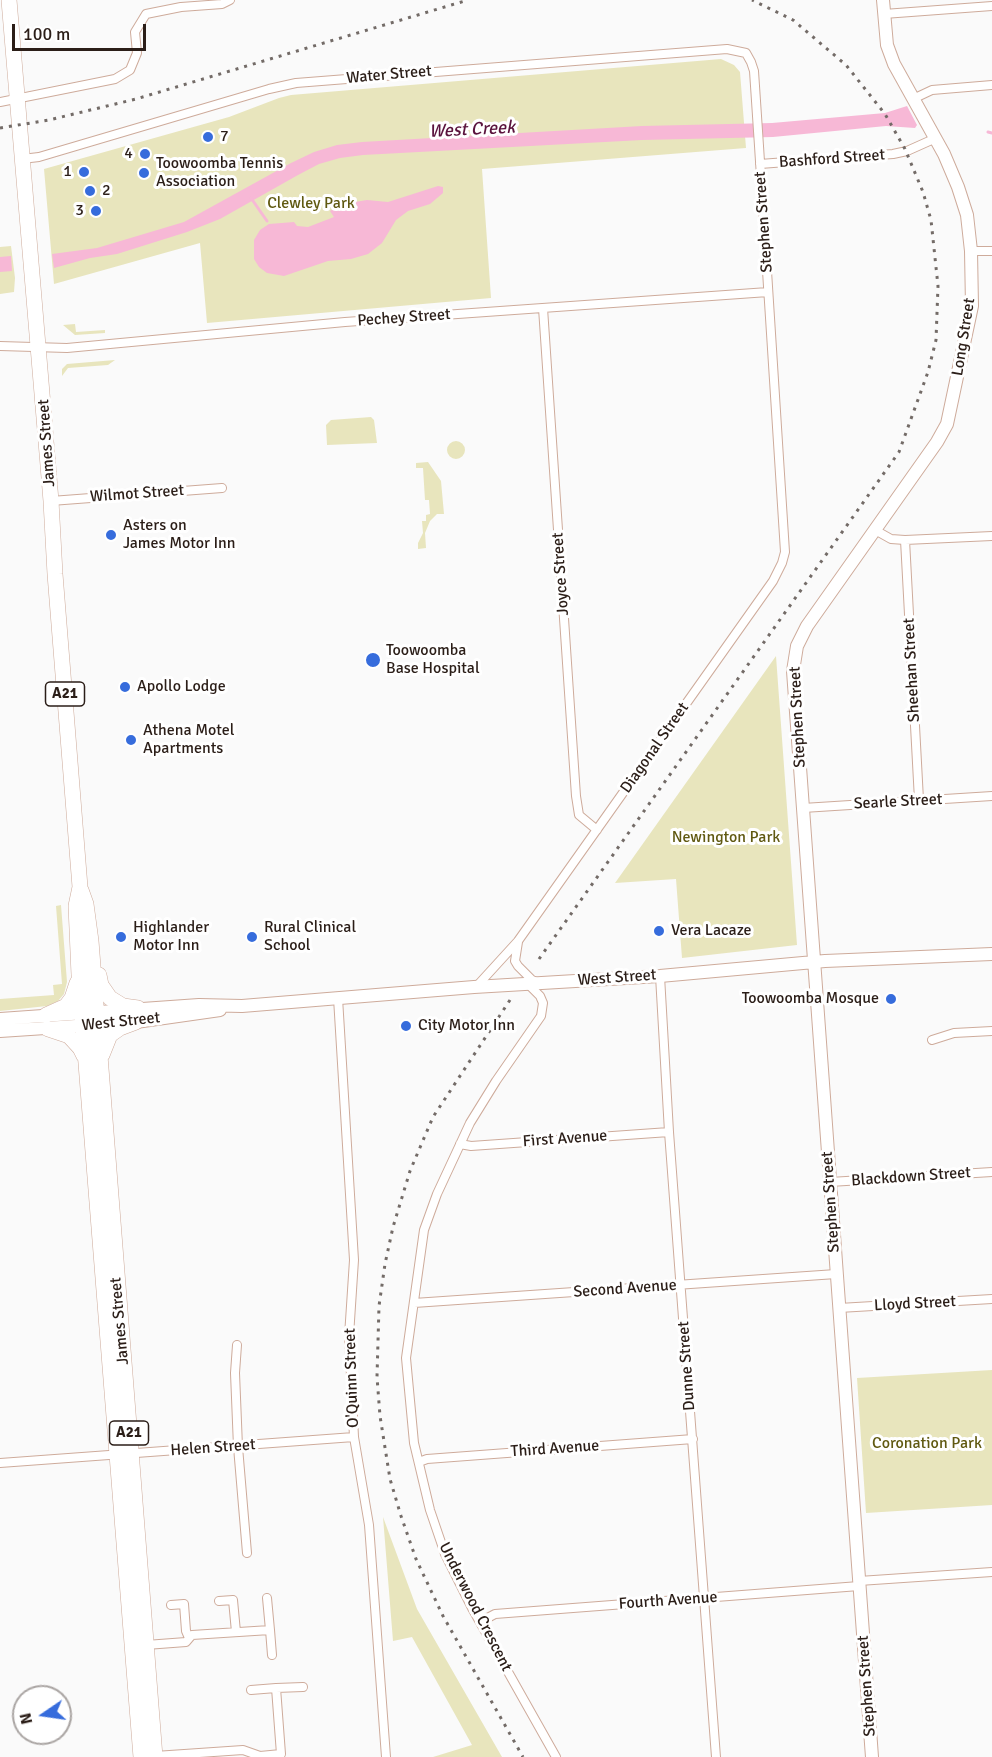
<!DOCTYPE html>
<html>
<head>
<meta charset="utf-8">
<style>
  body { margin:0 }
  #map { position:relative; width:992px; height:1757px; overflow:hidden; background:#fafafa; font-family:Signika,sans-serif }
  canvas { display:block }
  .north { position:absolute; left:12px; top:1685px; width:60px; height:60px; box-sizing:border-box; background:#fff; border:2px solid #aaa5a3; border-radius:50%; rotate:257deg; font-size:16px; font-weight:700; line-height:24px; text-align:center; color:#2b1e18 }
  .north::after { content:''; display:block; margin:auto; width:21px; height:27px; background:#366cdc; clip-path:polygon(50% 0,100% 100%,50% 72%,0 100%) }
  .scale { position:absolute; left:12px; top:24px; width:134px; height:27px; box-sizing:border-box; border:3px solid #2b1e18; border-top:0; padding-left:8px; font-size:18px; line-height:21px; white-space:nowrap; color:#2b1e18; -webkit-text-stroke:4px #fff; paint-order:stroke }
</style>
</head>
<body>
<div id="map">
<canvas width="992" height="1757"></canvas>
<div class="north">N</div>
<div class="scale">100 m</div>
</div>
<script>
const context = document.querySelector('canvas').getContext('2d');
context.lineJoin = 'round';
function paint(path, color) {
  context.fillStyle = color;
  context.fill(path, 'evenodd');
}
function shape(rows) {
  const path = new Path2D();
  for (const r of rows) {
    if (r.length === 3) {
      path.moveTo(r[0] + r[2], r[1]);
      path.arc(r[0], r[1], r[2], 0, 2 * Math.PI);
      continue;
    }
    path.moveTo(r[0], r[1]);
    for (let i = 2; i < r.length; i += 2) path.lineTo(r[i], r[i + 1]);
  }
  return path;
}
function trace(path, color, width, dash) {
  context.strokeStyle = color;
  context.lineWidth = width;
  context.lineCap = dash ? 'butt' : 'round';
  context.setLineDash(dash || []);
  context.stroke(path);
}
function write(font, color, halo, rows, align = 'center') {
  context.font = font + ' Signika,sans-serif';
  context.lineWidth = 6;
  context.setLineDash([]);
  context.textBaseline = 'middle';
  context.strokeStyle = halo;
  context.fillStyle = color;
  for (const [text, x, y, turn = 0] of rows) {
    context.save();
    context.translate(x, y);
    context.rotate((+turn || 0) * Math.PI / 180);
    context.textAlign = isNaN(turn) ? turn : align;
    if (halo) context.strokeText(text, 0, 0);
    context.fillText(text, 0, 0);
    context.restore();
  }
}
const green = shape([
  [721,59,734,65,740,72,746,148,482,169,491,298,207,323,200,243,54,284,44,169,229,117,279,98,291,95],
  [11,246,15,278,14,292,0,294,0,247],
  [75,324,76,332,105,330,105,333,75,335,63,325],
  [115,360,108,365,68,368,62,376,62,369,67,364],
  [371,417,374,420,377,443,327,445,326,425,331,420],
  [456,450,9],
  [428,462,441,481,444,514,437,514,430,521,425,533,426,548,418,549,418,543,423,533,422,521,426,521,426,515,430,514,429,500,425,500,423,468,416,468,416,463],
  [776,656,797,945,682,958,676,879,615,883],
  [61,905,67,982,64,994,58,1001,47,1006,0,1011,0,999,54,995,53,985,62,984,56,906],
  [992,1370,992,1505,866,1513,857,1378],
  [383,1517,417,1609,502,1757,433,1757,472,1745,412,1637,393,1641]
]);
const water = shape([
  [907,106,917,125,915,128,886,126,773,137,642,140,363,155,340,158,319,164,298,175,220,219,187,232,117,254,90,258,54,268,52,254,97,248,184,222,291,163,314,152,337,145,362,142,642,126,772,123,885,113],
  [438,186,443,187,443,193,430,204,408,211,396,220,382,243,368,254,351,259,328,261,284,276,267,273,259,267,254,259,254,240,260,230,269,224,294,222,297,226,308,227,334,217,330,211,343,204,367,200,388,202],
  [11,256,12,271,0,272,0,257]
]);
const stream = shape([
  [988,132,992,133],
  [251,198,267,221]
]);
const street = shape([
  [884,14,992,6],
  [915,98,932,90,992,85],
  [0,102,115,79,130,70,137,53,135,32,146,14,181,7,222,4,230,0],
  [22,159,39,157,269,89,296,83,727,49,746,53,751,62,754,71,759,146,785,552,782,563,773,581,518,941,476,987],
  [760,164,893,154,907,151,936,138],
  [971,251,992,251],
  [543,308,576,796,579,815,597,830],
  [0,346,67,348,345,322,768,292],
  [51,501,222,488],
  [875,530,891,539,905,540,992,536],
  [905,540,919,800],
  [803,808,992,796],
  [518,942,515,961,518,966,532,980,539,983],
  [660,976,669,1132,716,1757],
  [528,984,540,996,543,1003,541,1016,496,1081,470,1123,437,1194,424,1230,406,1358,414,1443,430,1510,445,1554,472,1608,556,1757],
  [338,998,354,1260,349,1336,354,1437,369,1525,386,1757],
  [932,1040,954,1033,992,1031],
  [460,1144,471,1146,669,1132],
  [830,1182,992,1172],
  [414,1303,836,1274],
  [839,1308,992,1299],
  [237,1345,235,1373,238,1447,247,1553],
  [419,1462,427,1459,693,1439],
  [0,1463,354,1437],
  [859,1581,992,1572],
  [219,1601,233,1600,236,1632],
  [171,1605,184,1604,186,1631,189,1638],
  [480,1622,495,1614,859,1586],
  [270,1630,272,1655],
  [146,1645,186,1642,192,1635,270,1630,267,1598],
  [276,1688,303,1687],
  [155,1756,243,1750,260,1756,281,1754,276,1688,251,1690]
]);
const secondary = shape([
  [0,1019,199,1005,242,1006,474,987,660,976,825,961,992,954],
  [0,1031,136,1022,220,1010],
  [872,1757,793,671,797,646,807,626,937,442,947,424,972,306,971,251,967,215,958,187,944,154,894,64,887,45,883,0]
]);
const highway = shape([
  [9,0,51,501,55,574,80,887,76,906,79,975,141,1757],
  [81,890,86,904,91,941,155,1757],
  [99,975,101,985,110,998,123,1006,138,1008],
  [46,1015,66,1006,72,998,77,983],
  [48,1029,69,1036,80,1048,84,1056],
  [102,1055,110,1035,120,1028,136,1022]
]);
const rail = shape([
  [0,128,49,120,136,99,468,0],
  [539,959,899,452,928,372,936,340,938,286,931,220,923,192,905,149,885,114,846,65,793,20,752,0],
  [510,1000,433,1117,410,1171,393,1227,385,1264,379,1306,377,1377,380,1416,390,1479,401,1516,416,1559,443,1616,523,1757]
]);
const markers = [
  [208,137,6,"#366cdc"],
  [145,154,6,"#366cdc"],
  [84,172,6,"#366cdc"],
  [144,173,6,"#366cdc"],
  [90,191,6,"#366cdc"],
  [96,211,6,"#366cdc"],
  [111,535,6,"#366cdc"],
  [373,660,8,"#366cdc"],
  [125,687,6,"#366cdc"],
  [131,740,6,"#366cdc"],
  [659,931,6,"#366cdc"],
  [121,937,6,"#366cdc"],
  [252,937,6,"#366cdc"],
  [891,999,6,"#366cdc"],
  [406,1026,6,"#366cdc"]
];
const shields = [
  [65,694,39],
  [129,1433,39]
];
const shieldNames = [
  ["A21",65,694],
  ["A21",129,1433]
];
const streetNames = [
  ["Water Street",389,75,-5],
  ["Bashford Street",832,159,-4],
  ["Stephen Street",764,222,-94],
  ["Pechey Street",404,318,-4],
  ["Long Street",964,337,-81],
  ["James Street",47,443,-94],
  ["Wilmot Street",137,494,-4],
  ["Joyce Street",561,574,-94],
  ["Sheehan Street",912,670,-93],
  ["Stephen Street",798,717,-93],
  ["Diagonal Street",655,748,-55],
  ["Searle Street",898,802,-3],
  ["West Street",617,978,-4],
  ["West Street",121,1022,-6],
  ["First Avenue",565,1139,-4],
  ["Blackdown Street",911,1177,-4],
  ["Stephen Street",831,1202,-94],
  ["Second Avenue",625,1289,-4],
  ["Lloyd Street",915,1304,-3],
  ["James Street",120,1321,-95],
  ["Dunne Street",687,1366,-94],
  ["O'Quinn Street",352,1378,-92],
  ["Helen Street",213,1448,-4],
  ["Third Avenue",555,1449,-4],
  ["Fourth Avenue",668,1601,-4],
  ["Underwood Crescent",475,1607,63],
  ["Stephen Street",867,1686,-94]
];
const poiNames = [
  ["7",220,137],
  ["4",133,154,"right"],
  ["Toowoomba Tennis",156,164],
  ["Association",156,182],
  ["1",72,172,"right"],
  ["2",102,191],
  ["3",84,211,"right"],
  ["Asters on",123,526],
  ["James Motor Inn",123,544],
  ["Toowoomba",386,651],
  ["Base Hospital",386,669],
  ["Apollo Lodge",137,687],
  ["Athena Motel",143,731],
  ["Apartments",143,749],
  ["Highlander",133,928],
  ["Motor Inn",133,946],
  ["Rural Clinical",264,928],
  ["School",264,946],
  ["Vera Lacaze",671,931],
  ["Toowoomba Mosque",879,999,"right"],
  ["City Motor Inn",418,1026]
];
const parkNames = [
  ["Clewley Park",311,204],
  ["Newington Park",726,838],
  ["Coronation Park",927,1444]
];
const waterNames = [
  ["West Creek",472,130,-3]
];
paint(green, '#e8e5bd');
paint(water, '#f7b8d6');
trace(stream, '#f7b8d6', 3);
trace(street, '#ceab9b', 10);
trace(secondary, '#ceab9b', 14);
trace(highway, '#ceab9b', 16);
trace(street, '#fff', 8);
trace(secondary, '#fff', 12);
trace(highway, '#fff', 15);
trace(rail, '#736b67', 3, [3, 6]);
for (const [x, y, r, color] of markers) {
  const dot = new Path2D();
  dot.arc(x, y, r, 0, 2 * Math.PI);
  context.fillStyle = color;
  context.fill(dot);
  trace(dot, '#fff', 2);
}
for (const [x, y, w] of shields) {
  const box = new Path2D();
  box.roundRect(x - w / 2, y - 12, w, 24, 4.5);
  context.fillStyle = '#fff';
  context.fill(box);
  trace(box, '#2b1e18', 1.5);
}
write('bold 15px', '#2b1e18', null, shieldNames);
write('16px', '#2b1e18', '#fff', streetNames);
write('16px', '#2b1e18', '#fff', poiNames, 'left');
write('16px', '#605911', '#fff', parkNames);
write('italic 18px', '#5a133d', '#fff', waterNames);
</script>
</body>
</html>
